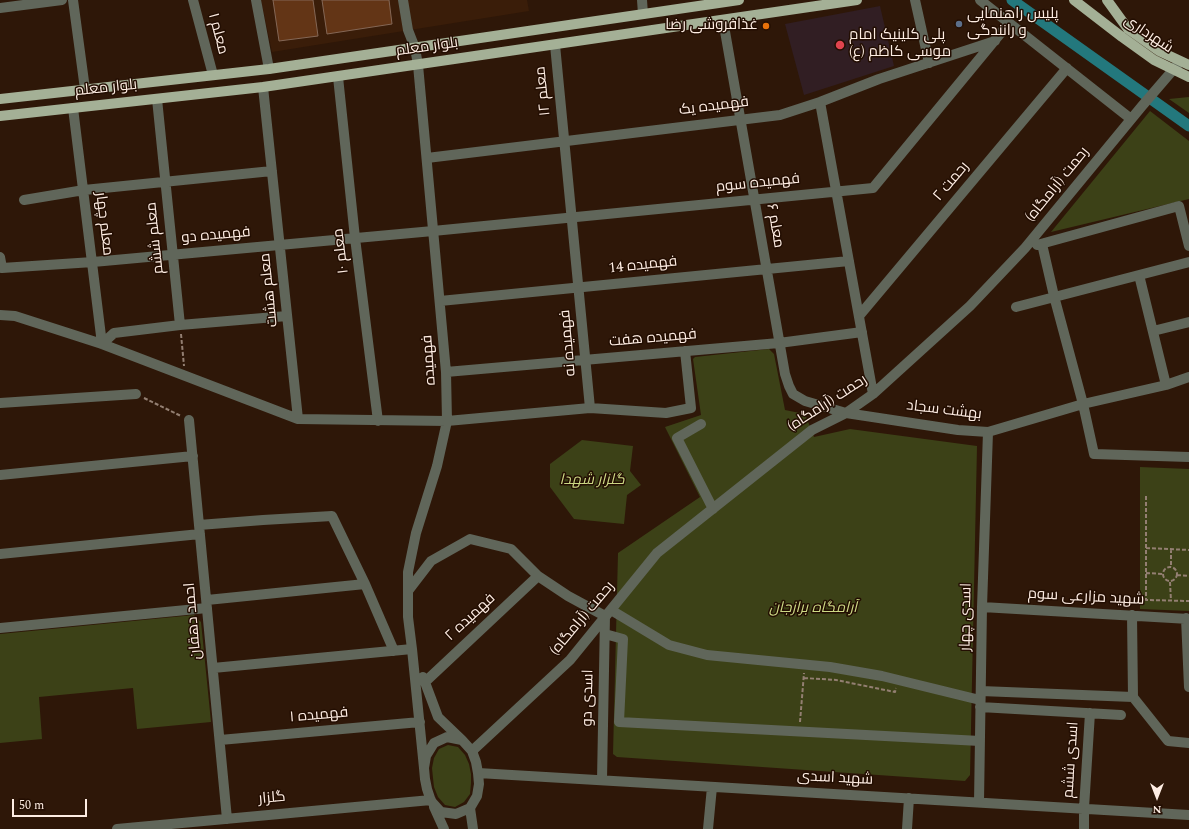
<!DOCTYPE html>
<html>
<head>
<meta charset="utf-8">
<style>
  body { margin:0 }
  #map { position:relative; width:1189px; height:829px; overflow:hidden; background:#2e1708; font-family:Spectral,serif }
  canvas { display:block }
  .north { position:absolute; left:1137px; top:777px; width:40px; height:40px; -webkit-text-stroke:3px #230e02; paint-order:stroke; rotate:180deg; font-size:11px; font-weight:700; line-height:16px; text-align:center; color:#feede3 }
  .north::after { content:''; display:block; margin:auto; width:14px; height:18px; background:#feede3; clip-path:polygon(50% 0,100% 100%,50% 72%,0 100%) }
  .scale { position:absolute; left:12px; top:799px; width:75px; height:18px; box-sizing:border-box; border:2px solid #feede3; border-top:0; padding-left:5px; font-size:12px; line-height:14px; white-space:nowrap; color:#feede3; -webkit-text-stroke:3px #230e02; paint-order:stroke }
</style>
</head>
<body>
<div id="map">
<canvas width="1189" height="829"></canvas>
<div class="north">N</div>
<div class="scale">50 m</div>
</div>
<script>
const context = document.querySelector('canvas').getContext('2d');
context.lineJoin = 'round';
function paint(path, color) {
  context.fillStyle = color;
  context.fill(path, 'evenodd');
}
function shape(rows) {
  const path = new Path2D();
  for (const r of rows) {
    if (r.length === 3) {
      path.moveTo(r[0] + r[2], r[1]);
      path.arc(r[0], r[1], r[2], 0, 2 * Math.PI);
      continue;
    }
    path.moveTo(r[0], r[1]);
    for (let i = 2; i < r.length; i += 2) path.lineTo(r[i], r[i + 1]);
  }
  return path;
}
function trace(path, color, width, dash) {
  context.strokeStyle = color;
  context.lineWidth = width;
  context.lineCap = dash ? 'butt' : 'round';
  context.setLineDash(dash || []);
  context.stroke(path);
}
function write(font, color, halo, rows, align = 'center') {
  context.font = font + ' Spectral,Cairo,serif';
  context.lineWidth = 3;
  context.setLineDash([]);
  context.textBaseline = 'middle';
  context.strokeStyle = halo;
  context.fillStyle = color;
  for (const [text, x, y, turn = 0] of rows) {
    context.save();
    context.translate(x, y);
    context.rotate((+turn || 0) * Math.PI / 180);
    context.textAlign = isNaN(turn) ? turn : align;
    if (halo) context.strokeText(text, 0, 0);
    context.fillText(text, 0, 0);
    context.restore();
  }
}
const built = shape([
  [261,0,527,0,529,11,272,52]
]);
const medical = shape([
  [880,6,894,66,804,95,785,24]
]);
const green = shape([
  [1189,97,1189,113,1169,99],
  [1150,111,1189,141,1189,199,1051,232],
  [769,349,774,354,785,410,805,414,814,437,850,429,977,446,970,775,965,781,617,757,613,754,618,553,700,497,665,427,701,415,693,359,695,357],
  [582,440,633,446,630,471,641,485,627,495,624,524,574,519,550,487,550,464],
  [1140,467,1189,469,1189,611,1140,609],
  [194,615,201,622,211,722,137,729,133,688,39,697,42,739,0,743,0,634],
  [448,745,458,747,465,755,469,764,471,774,471,783,470,794,464,802,455,807,445,805,438,797,434,787,433,778,432,768,434,758,439,749]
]);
const canal = shape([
  [1012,0,1189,126]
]);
const building = shape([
  [273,0,313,0,318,36,279,41,273,0],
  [322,0,389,0,392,24,327,34,322,0]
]);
const path = shape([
  [181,334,184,366],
  [144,398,181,416],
  [1146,496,1146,600,1189,601],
  [1146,548,1189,550],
  [1171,549,1171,567],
  [1170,574,7],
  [1146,573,1163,574],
  [1177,575,1189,576],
  [1170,582,1171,601],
  [804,678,836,680,895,692,896,688],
  [800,722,804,673]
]);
const minor = shape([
  [73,0,85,89],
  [193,0,213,75],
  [256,0,269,69],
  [403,0,408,30,415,48,418,65,446,372,447,421,437,466,416,533,408,572,408,617,412,649,424,768],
  [642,0,643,14],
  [915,0,929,63],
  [980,0,1131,119],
  [0,8,62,0],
  [723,20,785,374,789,386,793,394,805,401,846,413,958,430,988,432,1083,404,1166,385,1189,377],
  [338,77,355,238,378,421],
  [263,87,298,419],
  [157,99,180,325],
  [820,102,873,394],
  [73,108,102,344],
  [427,158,780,115,820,102,879,79,995,41],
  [24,200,84,190,272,171],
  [1042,244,1054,296,1083,404,1094,454,1189,457],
  [1037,245,1179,206,1189,246],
  [0,257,2,268,93,262,433,231,873,188,1009,23],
  [1139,275,1166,385],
  [440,301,849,261],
  [1016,307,1189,262],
  [0,315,15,316,102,344,298,419,447,421,590,408,555,45],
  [859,316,1067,68],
  [1153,331,1189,322],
  [102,344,114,333,180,325,287,316],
  [446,372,779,343,862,332],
  [0,403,136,394],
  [590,408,666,413,691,408,685,351],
  [189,420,227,819],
  [701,424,677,438,713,509],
  [0,475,193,456],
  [199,525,263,520,332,516,365,584,394,651],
  [0,554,200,534],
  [408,591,431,561,470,539,511,549,538,576,568,596,605,616,602,780],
  [207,600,365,584],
  [982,607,1189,619],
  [611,610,669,645,707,655,830,667,882,676,980,700],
  [1132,615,1133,697],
  [1186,618,1189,687],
  [0,628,207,608],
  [605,634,623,639,619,722,980,741],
  [213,668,412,649],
  [423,677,438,717,462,740],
  [425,682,538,576],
  [981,691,1133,697,1168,741,1189,743],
  [980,707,1121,715],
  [447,737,462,740,472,751,476,762,478,773,479,784,477,796,470,808,456,814,441,812,431,801,427,789,425,779,424,768,426,756,434,743,447,737],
  [220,740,420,722],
  [472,751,570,660,657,553,812,430,846,413,873,394,970,306,1025,248,1142,106,1179,63],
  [478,773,1189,815],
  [979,802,982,607,988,432],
  [434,807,444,829],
  [470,808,473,829],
  [117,829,431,800],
  [708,829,712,787],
  [907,829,909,798],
  [1084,829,1084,808,1090,713]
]);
const major = shape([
  [1074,0,1122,37,1154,60,1189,77],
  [1107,0,1128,29,1159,51,1189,65],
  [0,99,269,69,739,0],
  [0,116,263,87,857,0]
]);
const markers = [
  [959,24,4,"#5c6f8a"],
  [766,26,4,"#e8710a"],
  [840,45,5,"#e0444e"]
];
const poiNames = [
  ["پلیس راهنمایی",967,15],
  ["و رانندگی",967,32],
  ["غذافروشی رضا",758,26,"right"],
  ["پلی کلینیک امام",849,36],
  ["موسی کاظم (ع)",849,53]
];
const streetNames = [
  ["معلم ۱",217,34,75],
  ["شهرداری",1148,35,34],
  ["بلوار معلم",427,48,-8],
  ["بلوار معلم",106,89,-6],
  ["معلم ۱۲",544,91,-96],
  ["فهمیده یک",714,107,-7],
  ["رحمت ۲",952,182,-50],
  ["فهمیده سوم",758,184,-6],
  ["رحمت (آرامگاه)",1058,185,-51],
  ["معلم چهار",103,224,83],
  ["معلم ۶",774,226,80],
  ["فهمیده دو",216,236,-5],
  ["معلم ششم",156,238,-96],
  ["معلم ۱۰",342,251,-97],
  ["فهمیده 14",643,266,-6],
  ["معلم هشت",270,290,-96],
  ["فهمیده هفت",653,339,-5],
  ["فهمیده نه",569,343,-95],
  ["فهمیده",430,360,-94],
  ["رحمت (آرامگاه)",828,404,-33],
  ["بهشت سجاد",944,411,7],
  ["شهید مزارعی سوم",1086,598,3],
  ["اسدی چهار",967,617,-89],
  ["فهمیده ۲",471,618,-43],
  ["رحمت (آرامگاه)",583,619,-50],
  ["احمد دهقان",194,621,-95],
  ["اسدی دو",589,698,-89],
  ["فهمیده ۱",319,716,-5],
  ["اسدی ششم",1072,760,-86],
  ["شهید اسدی",835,779,3],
  ["گلزار",272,799,-5]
];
const parkNames = [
  ["گلزار شهدا",592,481],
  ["آرامگاه برازجان",813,609]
];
paint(built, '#3a1d09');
paint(medical, '#311e23');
paint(green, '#3c4117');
trace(canal, '#23787d', 11);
paint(building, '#633516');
trace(building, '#846756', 1);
trace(path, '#937f72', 2, [4, 2]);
trace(minor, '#60665a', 10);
trace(major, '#a4b096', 10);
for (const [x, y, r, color] of markers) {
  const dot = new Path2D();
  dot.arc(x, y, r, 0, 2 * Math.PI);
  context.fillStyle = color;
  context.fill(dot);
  trace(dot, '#230e02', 1.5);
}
write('15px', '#feede3', '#230e02', poiNames, 'left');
write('15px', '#feede3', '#230e02', streetNames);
write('italic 15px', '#cdd985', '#230e02', parkNames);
</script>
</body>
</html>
